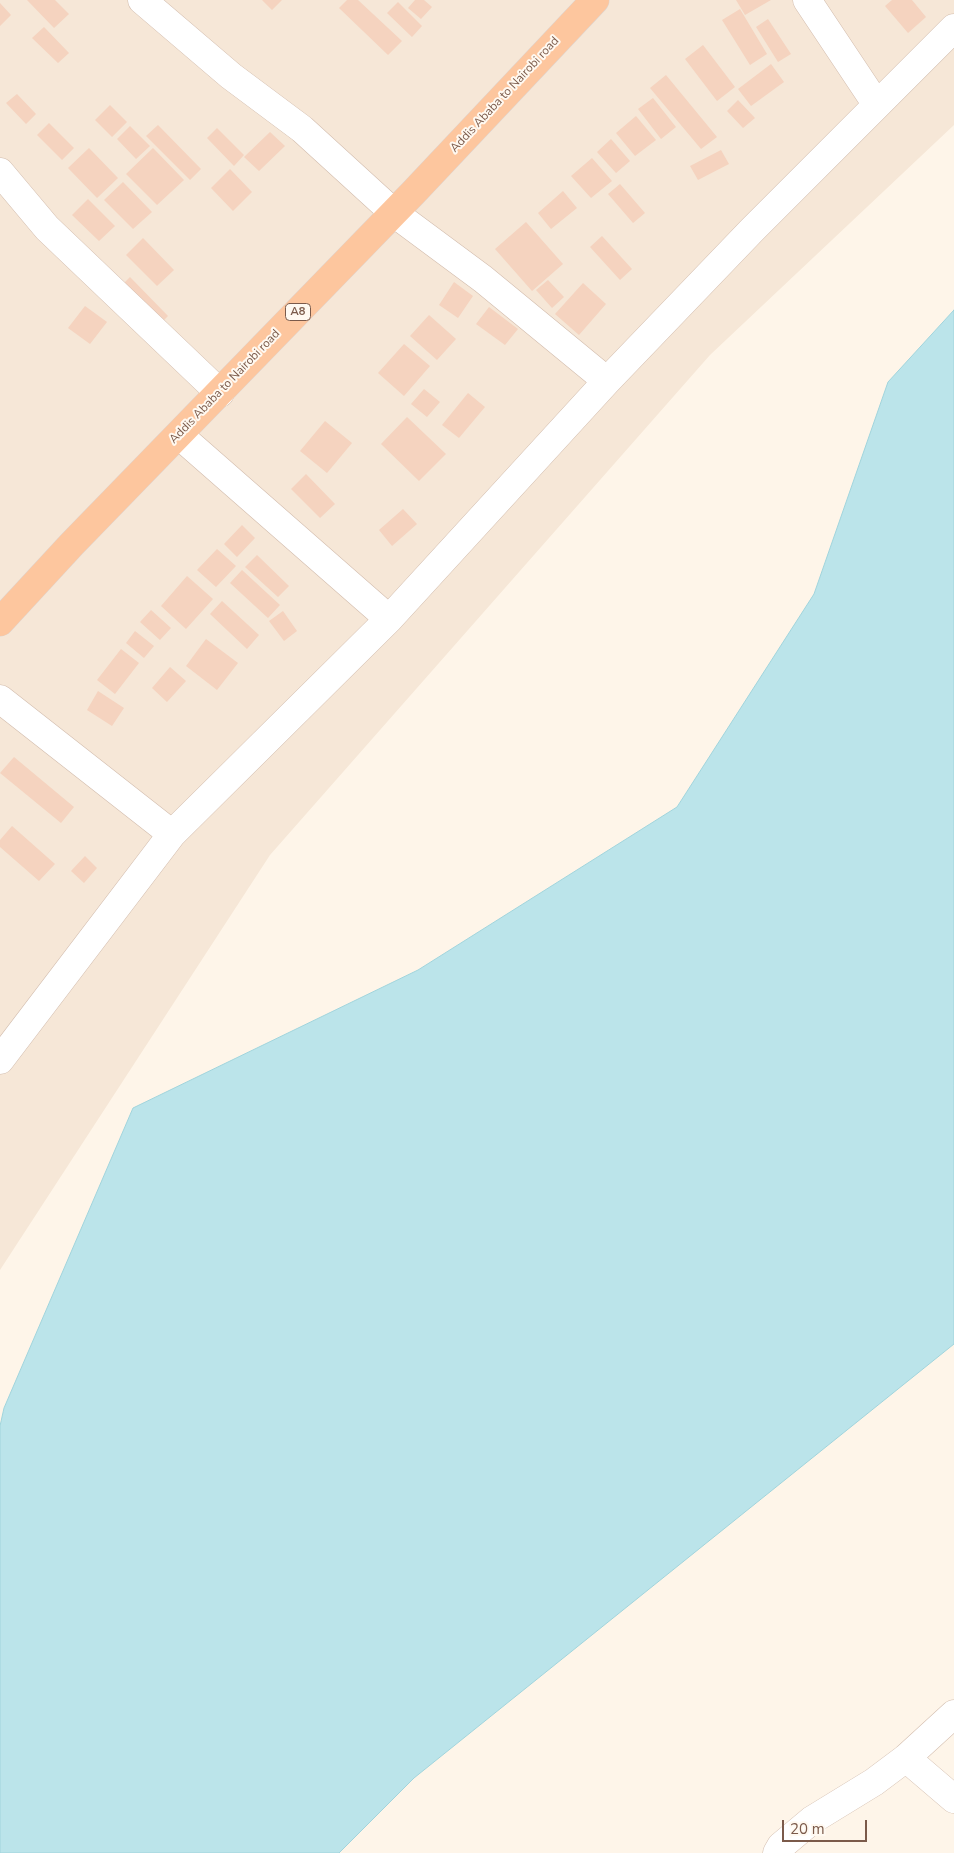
<!DOCTYPE html>
<html>
<head>
<meta charset="utf-8">
<style>
  body { margin:0 }
  #map { position:relative; width:954px; height:1853px; overflow:hidden; background:#fef5e9; font-family:"Nunito Sans",sans-serif }
  canvas { display:block }
  .scale { position:absolute; left:782px; top:1820px; width:85px; height:22px; box-sizing:border-box; border:2px solid #7b5a4a; border-top:0; padding-left:6px; font-size:15px; line-height:18px; white-space:nowrap; color:#7b5a4a; -webkit-text-stroke:4px #fff9f1; paint-order:stroke }
</style>
</head>
<body>
<div id="map">
<canvas width="954" height="1853"></canvas>
<div class="scale">20 m</div>
</div>
<script>
const context = document.querySelector('canvas').getContext('2d');
context.lineJoin = 'round';
function paint(path, color) {
  context.fillStyle = color;
  context.fill(path, 'evenodd');
}
function shape(rows) {
  const path = new Path2D();
  for (const r of rows) {
    path.moveTo(r[0], r[1]);
    for (let i = 2; i < r.length; i += 2) path.lineTo(r[i], r[i + 1]);
  }
  return path;
}
function trace(path, color, width, dash) {
  context.strokeStyle = color;
  context.lineWidth = width;
  context.lineCap = dash ? 'butt' : 'round';
  context.setLineDash(dash || []);
  context.stroke(path);
}
function write(font, color, halo, rows, align = 'center') {
  context.font = font + ' "Nunito Sans",sans-serif';
  context.lineWidth = 4;
  context.setLineDash([]);
  context.textBaseline = 'middle';
  context.strokeStyle = halo;
  context.fillStyle = color;
  for (const [text, x, y, turn = 0] of rows) {
    context.save();
    context.translate(x, y);
    context.rotate((+turn || 0) * Math.PI / 180);
    context.textAlign = isNaN(turn) ? turn : align;
    if (halo) context.strokeText(text, 0, 0);
    context.fillText(text, 0, 0);
    context.restore();
  }
}
const residential = shape([
  [0,0,954,0,954,125,710,355,270,855,0,1270]
]);
const water = shape([
  [954,310,954,1344,414,1778,339,1853,0,1853,0,1426,4,1408,133,1108,418,970,677,807,814,594,888,382,954,310]
]);
const building = shape([
  [27,0,55,0,69,14,54,28],
  [262,0,282,0,272,10],
  [347,0,358,0,402,41,388,55,339,8],
  [415,0,424,0,432,7,421,19,408,8],
  [736,0,771,0,745,15],
  [892,0,912,0,926,17,908,33,885,6],
  [398,2,422,26,412,37,387,13],
  [0,3,11,15,0,26],
  [740,9,767,54,750,65,722,20],
  [768,19,791,54,778,62,756,27],
  [44,27,69,53,58,63,32,38],
  [703,45,735,87,717,101,685,59],
  [771,64,784,82,751,106,738,89],
  [666,75,717,137,701,149,650,88],
  [17,94,36,114,26,124,6,103],
  [653,98,676,127,661,139,638,109],
  [738,100,755,118,743,128,727,111],
  [110,105,127,122,112,137,95,120],
  [636,116,656,140,635,156,616,133],
  [49,123,74,148,62,160,37,135],
  [158,125,201,169,190,180,146,136],
  [130,126,150,146,136,159,117,139],
  [217,128,244,155,234,166,207,138],
  [270,132,285,146,259,171,244,157],
  [611,139,630,161,616,173,597,152],
  [89,148,118,178,97,198,68,168],
  [153,148,184,180,157,205,126,174],
  [721,150,729,164,698,180,690,166],
  [592,158,612,181,591,198,571,176],
  [230,169,252,192,233,211,211,188],
  [123,182,152,212,133,229,104,200],
  [620,184,645,213,633,223,608,194],
  [563,191,577,208,551,229,538,213],
  [88,199,115,226,99,241,72,215],
  [526,222,563,264,532,291,495,249],
  [602,236,632,269,620,280,590,247],
  [143,238,174,270,157,286,126,255],
  [130,277,168,316,161,323,123,284],
  [548,280,564,297,552,308,536,290],
  [454,282,473,296,458,318,439,305],
  [583,283,606,304,579,335,555,314],
  [85,306,107,322,90,344,68,328],
  [489,307,518,329,505,345,476,324],
  [429,315,456,339,437,360,410,336],
  [404,344,430,366,404,396,378,373],
  [424,389,440,402,427,417,411,404],
  [468,393,485,407,459,438,442,425],
  [407,417,446,454,419,481,381,444],
  [325,421,352,443,327,473,300,451],
  [306,474,335,504,320,518,291,489],
  [403,509,417,524,392,546,379,530],
  [242,525,255,538,237,557,224,544],
  [217,549,236,566,216,587,197,570],
  [257,555,289,586,278,597,245,567],
  [242,570,280,605,268,618,230,583],
  [187,576,213,599,186,629,161,606],
  [222,601,259,635,247,649,210,614],
  [151,610,171,628,160,640,140,622],
  [283,611,297,631,284,641,269,621],
  [135,631,154,646,144,658,126,643],
  [206,639,238,663,217,690,186,666],
  [121,649,139,663,115,694,97,680],
  [170,667,186,681,167,702,152,688],
  [98,691,124,708,112,726,87,710],
  [14,757,74,807,61,823,0,773],
  [12,826,55,864,39,881,0,847,0,840],
  [85,856,97,868,84,883,71,871]
]);
const minor = shape([
  [142,0,231,76,302,129,394,213,483,279,607,381],
  [807,0,877,105],
  [0,172,47,228,220,393],
  [179,435,389,619],
  [0,699,172,834],
  [0,1060,172,834,389,619,607,381,752,230,954,28],
  [906,1758,954,1799],
  [777,1853,781,1846,812,1820,874,1782,906,1758,954,1714]
]);
const trunk = shape([
  [0,622,72,544,413,193,595,0]
]);
const shields = [
  [298,312,25]
];
const shieldNames = [
  ["A8",298,312]
];
const streetNames = [
  ["Addis Ababa to Nairobi road",505,95,-47],
  ["Addis Ababa to Nairobi road",225,387,-46]
];
paint(residential, '#f6e7d7');
paint(water, '#bbe4ea');
trace(water, '#a1d4dc', 1);
paint(building, '#f5d3bf');
trace(minor, '#d2bcad', 29);
trace(trunk, '#ddd4d0', 29);
trace(minor, '#fff', 28);
trace(trunk, '#fdc69e', 28);
for (const [x, y, w] of shields) {
  const box = new Path2D();
  box.roundRect(x - w / 2, y - 8.5, w, 17, 4);
  context.fillStyle = '#fff9f1';
  context.fill(box);
  trace(box, '#7b5a4a', 1);
}
write('bold 11px', '#7b5a4a', null, shieldNames);
write('12px', '#7b5a4a', '#fff9f1', streetNames);
</script>
</body>
</html>
